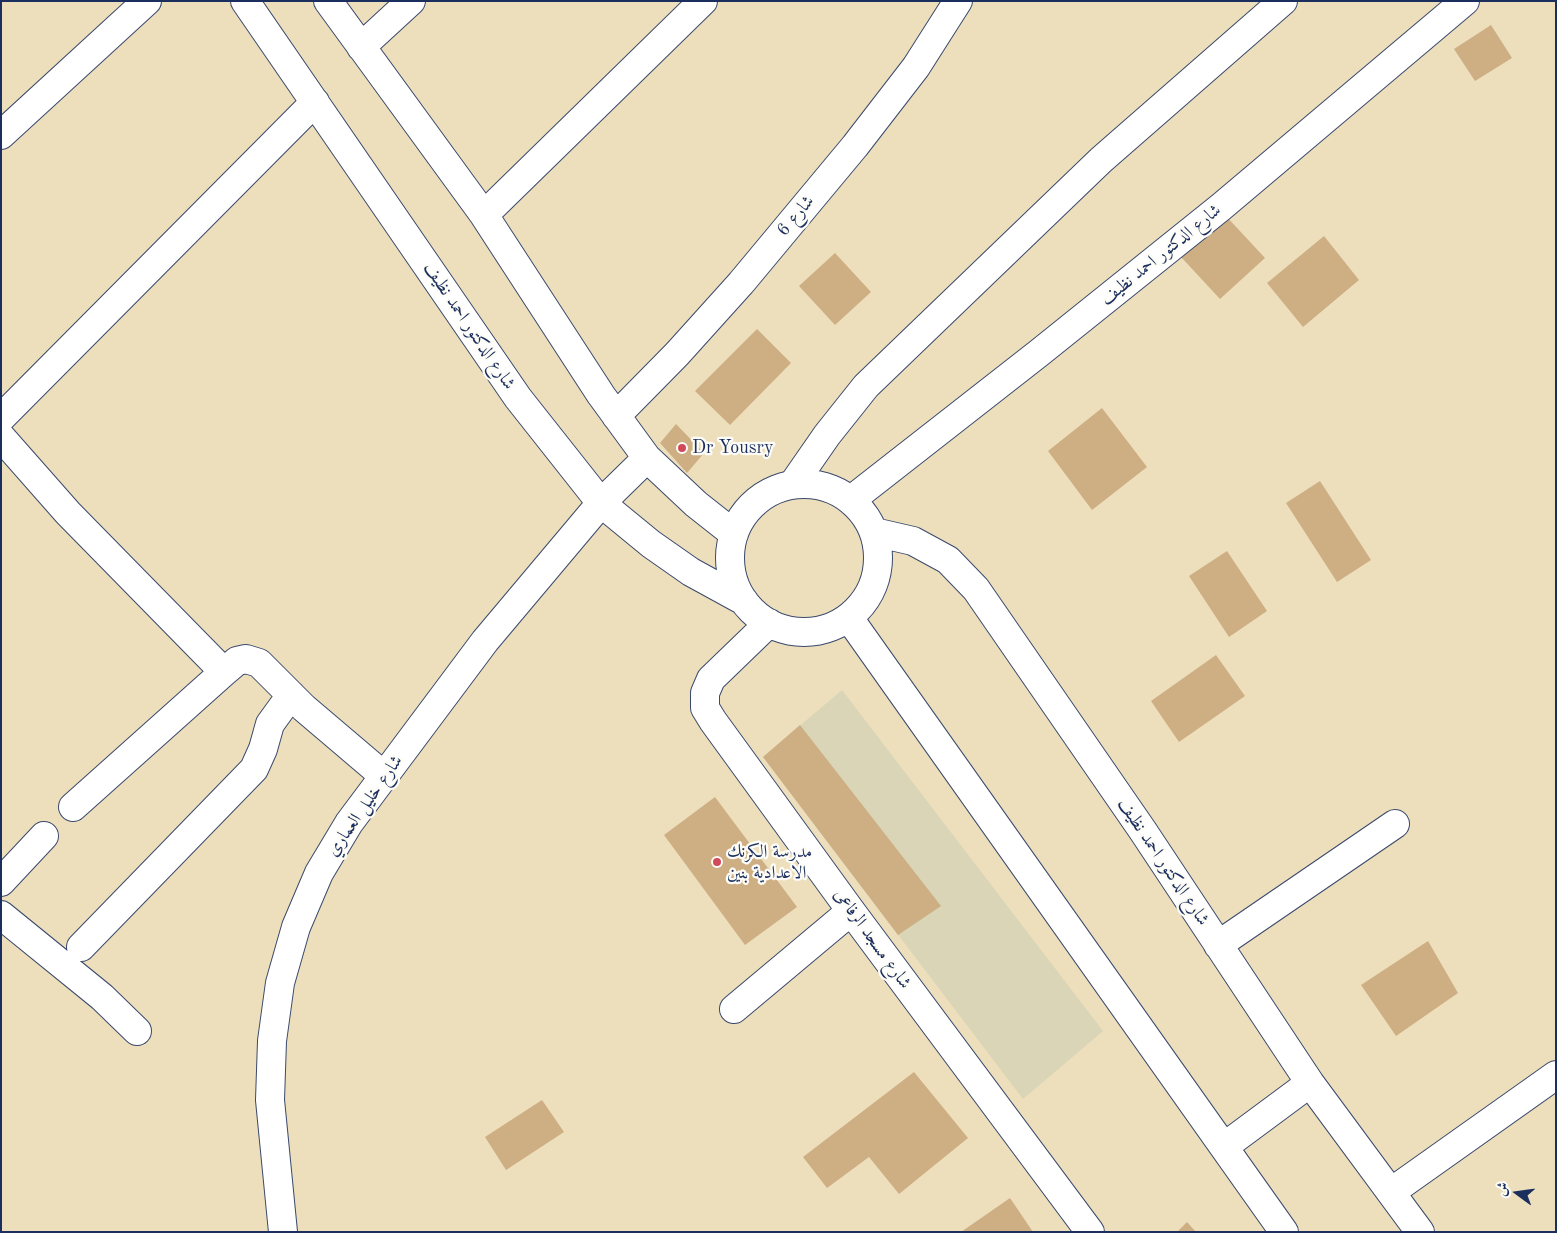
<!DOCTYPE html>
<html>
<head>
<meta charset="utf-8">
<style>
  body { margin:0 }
  #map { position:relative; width:1557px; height:1233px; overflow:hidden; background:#eddfbc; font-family:"Old Standard TT",Amiri,serif }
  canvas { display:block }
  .frame { position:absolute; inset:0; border:2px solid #1b2f5e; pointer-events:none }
  .north { position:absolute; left:1492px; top:1168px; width:50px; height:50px; -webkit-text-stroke:4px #fdfcf7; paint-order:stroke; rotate:284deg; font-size:14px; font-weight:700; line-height:20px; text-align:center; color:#1b2f5e }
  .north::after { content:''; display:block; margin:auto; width:18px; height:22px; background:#1b2f5e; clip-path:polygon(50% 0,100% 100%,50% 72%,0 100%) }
</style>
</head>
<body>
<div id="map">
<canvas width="1557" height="1233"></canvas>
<div class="frame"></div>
<div class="north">ش</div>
</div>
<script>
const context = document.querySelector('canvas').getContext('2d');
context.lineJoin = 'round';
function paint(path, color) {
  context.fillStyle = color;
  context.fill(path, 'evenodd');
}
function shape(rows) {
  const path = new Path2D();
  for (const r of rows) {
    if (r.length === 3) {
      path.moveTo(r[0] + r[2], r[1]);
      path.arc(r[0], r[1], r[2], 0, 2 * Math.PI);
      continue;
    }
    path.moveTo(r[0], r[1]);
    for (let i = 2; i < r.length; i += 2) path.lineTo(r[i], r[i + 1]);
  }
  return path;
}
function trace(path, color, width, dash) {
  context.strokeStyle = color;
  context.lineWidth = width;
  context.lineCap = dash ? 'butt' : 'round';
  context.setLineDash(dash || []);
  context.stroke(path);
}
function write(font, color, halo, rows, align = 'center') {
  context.font = font + ' "Old Standard TT",Amiri,serif';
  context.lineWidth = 4.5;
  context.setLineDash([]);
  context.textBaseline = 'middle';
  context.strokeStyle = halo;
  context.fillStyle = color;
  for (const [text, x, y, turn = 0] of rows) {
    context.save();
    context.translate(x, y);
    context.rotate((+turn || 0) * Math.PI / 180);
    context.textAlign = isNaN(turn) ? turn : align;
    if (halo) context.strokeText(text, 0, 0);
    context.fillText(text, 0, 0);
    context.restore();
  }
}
const built = shape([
  [842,690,1103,1031,1023,1099,763,757]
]);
const building = shape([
  [1491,25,1512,58,1475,81,1454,49],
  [1225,215,1265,258,1220,299,1181,257],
  [1324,236,1359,280,1303,327,1267,283],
  [835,253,871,292,835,325,799,286],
  [757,329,791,363,730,425,695,391],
  [1102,408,1147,467,1092,510,1048,451],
  [676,424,704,453,687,473,660,443],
  [1320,481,1371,560,1337,582,1286,503],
  [1227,551,1267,611,1229,637,1189,576],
  [1216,655,1245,696,1179,742,1151,701],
  [800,725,941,906,898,935,763,757],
  [715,797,797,907,745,945,664,835],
  [1428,941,1458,993,1396,1036,1361,985],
  [914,1072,968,1138,899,1194,869,1157,827,1188,803,1157],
  [542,1100,564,1132,506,1170,485,1137],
  [1010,1198,1033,1232,961,1232],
  [1187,1222,1196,1232,1177,1232]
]);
const minor = shape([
  [245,1,518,398,601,503,651,544,691,572,744,601],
  [328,1,484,215,601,395,647,458,696,504,734,534],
  [361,47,411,1],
  [1,135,147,1],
  [484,215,703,1],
  [616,416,677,354,741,283,855,146,916,67,958,1],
  [1,418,315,102],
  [1,437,68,513,224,672],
  [804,558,74],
  [874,532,913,541,948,560,976,589,1143,831,1310,1083,1420,1232],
  [849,618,1284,1232],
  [769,623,711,679,705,693,705,708,713,721,851,911,1090,1232],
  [73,807,224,672,237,661,246,659,259,663,304,708,384,776],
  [1,882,44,836],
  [1,915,102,997,137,1031],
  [1218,945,1395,824],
  [81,947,254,769,263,749,270,724,291,695],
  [734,1009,851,911],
  [1225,1146,1310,1083],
  [1391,1192,1556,1075],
  [283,1232,270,1100,272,1041,280,983,296,927,319,873,349,823,485,641,601,503,647,458]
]);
const major = shape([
  [793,484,827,435,866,386,1101,160,1283,1],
  [851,500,1039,353,1221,207,1465,1]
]);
const markers = [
  [682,448,5,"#d1495b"],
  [717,862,5,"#d1495b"]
];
const streetNames = [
  ["شارع 6",796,216,-50],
  ["شارع الدكتور احمد نظيف",1161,255,-39],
  ["شارع الدكتور احمد نظيف",469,326,56],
  ["شارع خليل العماري",365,806,-55],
  ["شارع الدكتور احمد نظيف",1163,862,56],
  ["شارع مسجد الرفاعى",872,939,54]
];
const poiNames = [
  ["Dr Yousry",692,448],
  ["مدرسة الكرنك",727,852],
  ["الاعدادية بنين",727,873]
];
paint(built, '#d9d5b6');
paint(building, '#ceae83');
trace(minor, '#3a496c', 30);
trace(major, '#3a496c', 30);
trace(minor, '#fff', 28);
trace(major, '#fff', 28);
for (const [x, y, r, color] of markers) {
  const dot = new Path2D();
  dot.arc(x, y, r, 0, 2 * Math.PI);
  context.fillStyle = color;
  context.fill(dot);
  trace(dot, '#fdfcf7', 2);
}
write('18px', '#1b2f5e', '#fdfcf7', streetNames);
write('18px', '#1b2f5e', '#fdfcf7', poiNames, 'left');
</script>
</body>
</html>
